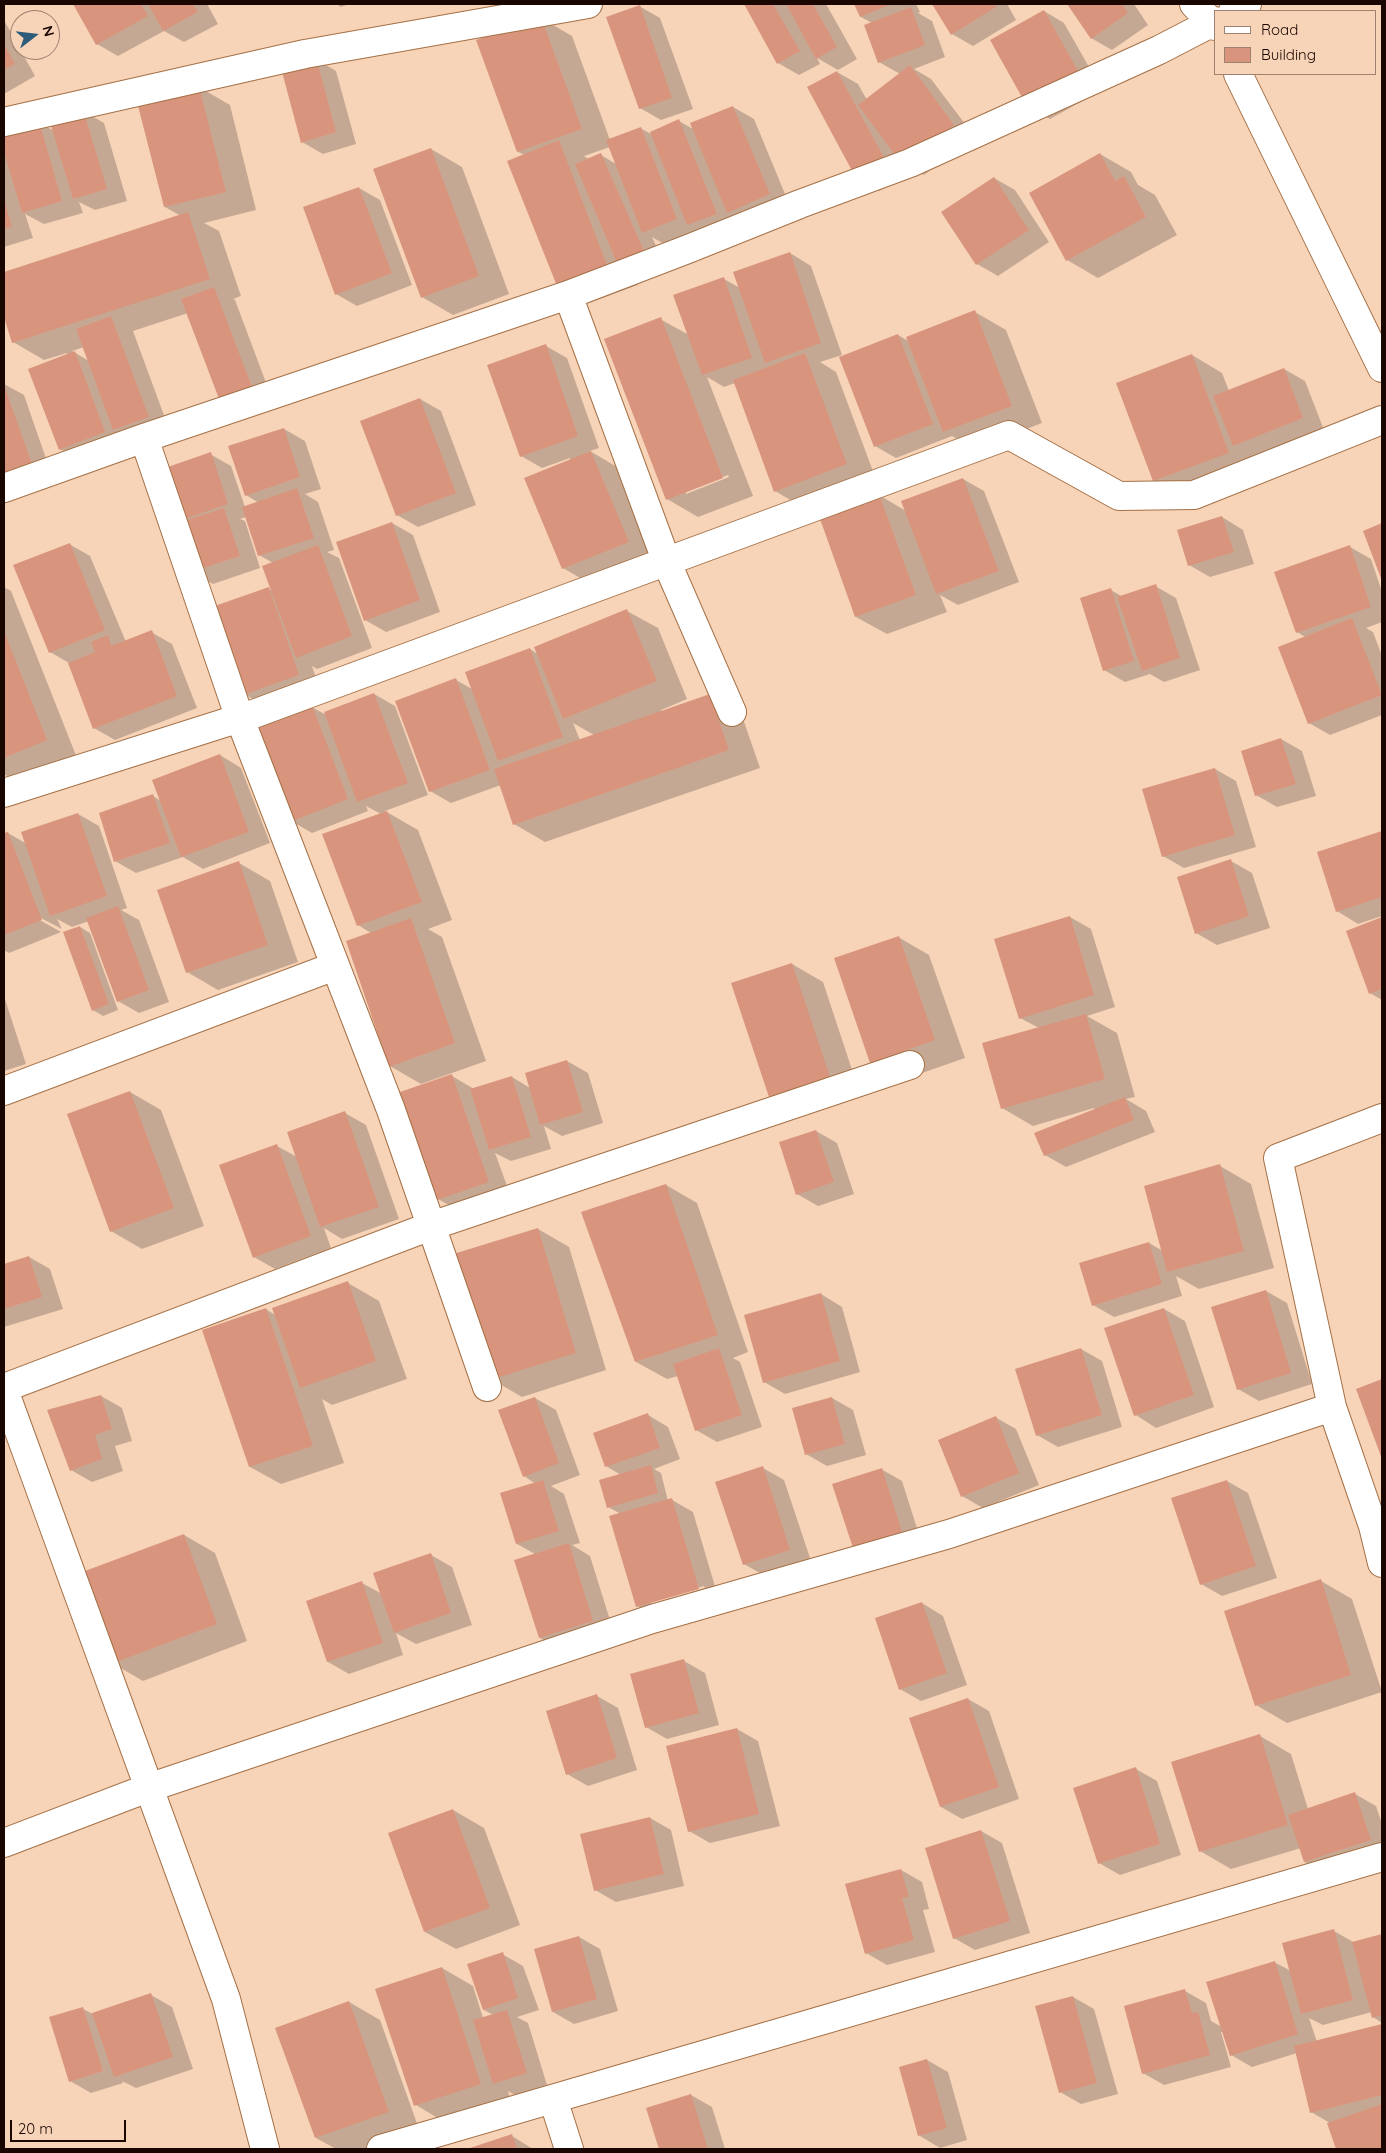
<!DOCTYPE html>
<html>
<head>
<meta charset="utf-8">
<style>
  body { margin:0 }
  #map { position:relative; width:1386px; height:2153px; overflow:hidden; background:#f7d3b8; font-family:Quicksand,sans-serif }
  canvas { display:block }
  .frame { position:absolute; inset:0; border:5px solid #190600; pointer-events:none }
  .legend { position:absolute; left:1214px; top:10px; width:162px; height:65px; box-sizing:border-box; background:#f7d3b8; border:1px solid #9e816e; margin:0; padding:6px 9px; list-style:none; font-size:15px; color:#190600 }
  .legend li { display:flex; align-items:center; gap:10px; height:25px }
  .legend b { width:25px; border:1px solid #9e816e }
  .north { position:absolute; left:10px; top:10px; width:50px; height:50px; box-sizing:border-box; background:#f7d3b8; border:1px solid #9e816e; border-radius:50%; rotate:74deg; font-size:14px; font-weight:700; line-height:20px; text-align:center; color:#190600 }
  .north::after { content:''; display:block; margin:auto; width:18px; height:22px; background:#2c5c7a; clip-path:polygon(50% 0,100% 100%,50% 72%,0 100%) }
  .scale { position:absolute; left:10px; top:2120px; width:116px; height:22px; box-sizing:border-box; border:2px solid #190600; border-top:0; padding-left:6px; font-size:15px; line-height:18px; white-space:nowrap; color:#190600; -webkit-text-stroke:4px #f7d3b8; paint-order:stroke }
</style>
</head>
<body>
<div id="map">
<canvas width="1386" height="2153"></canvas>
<div class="frame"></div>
<ul class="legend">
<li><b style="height:6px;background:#fff"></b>Road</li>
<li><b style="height:14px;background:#d8947d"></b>Building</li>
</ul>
<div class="north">N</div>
<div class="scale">20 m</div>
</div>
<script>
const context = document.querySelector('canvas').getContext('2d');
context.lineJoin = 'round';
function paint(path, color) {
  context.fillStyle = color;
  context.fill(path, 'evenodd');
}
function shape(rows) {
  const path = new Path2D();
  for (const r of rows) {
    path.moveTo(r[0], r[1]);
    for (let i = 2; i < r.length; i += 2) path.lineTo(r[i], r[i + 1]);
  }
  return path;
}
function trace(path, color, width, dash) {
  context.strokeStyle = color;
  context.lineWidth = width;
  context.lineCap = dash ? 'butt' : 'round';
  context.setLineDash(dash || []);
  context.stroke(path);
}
const shadow = shape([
  [75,4,207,4,218,24,184,42,164,31,118,56,97,44],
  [336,4,349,4,341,7],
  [746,4,826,4,857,59,838,70,817,58,820,64,799,75,778,63],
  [856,4,916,4,920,12,918,13,932,21,945,57,914,69,931,79,975,137,924,175,900,161,908,175,879,191,858,179,837,72,858,84,867,100,900,74,879,62,872,23,861,17],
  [933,4,1007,4,1016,20,973,46,952,34],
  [1068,4,1134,4,1148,25,1112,50,1091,38],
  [639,6,660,18,693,109,661,120,640,108],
  [1044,11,1064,23,1102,90,1050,119,1029,107],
  [541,18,572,36,610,140,640,128,653,135,679,121,693,129,733,107,754,119,790,206,749,224,733,215,737,225,709,236,696,229,697,231,664,244,652,237,664,263,632,270,638,285,589,303,558,285,525,155,518,152],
  [610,147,616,164,601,155,590,160,584,156],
  [4,20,35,76,4,94],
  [315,58,336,71,356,144,323,154,302,142],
  [199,87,230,105,256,210,204,223,219,231,241,296,233,299,235,300,274,404,243,416,188,313,133,331,169,429,81,461,60,449,67,353,44,360,13,342,4,313,4,273,181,216,165,207],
  [84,347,89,361,72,351],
  [83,111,104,123,127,201,95,210,79,202,83,213,44,224,25,214,33,238,4,247,4,133,39,122,54,131],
  [431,149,462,167,509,294,453,315,422,297],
  [1100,154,1131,172,1138,185,1155,195,1177,235,1098,278,1067,260],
  [994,178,1015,190,1049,242,998,276,977,264],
  [359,188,380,200,412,285,357,306,336,294],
  [790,253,811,266,842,355,820,362,836,372,877,482,806,509,775,491,735,383,724,387,707,377,753,496,698,517,667,499,660,319,689,335,724,279,740,288],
  [728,475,729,477,686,494,686,491],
  [975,312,1006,330,1042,423,975,449,952,436,896,458,875,446,898,335,910,342],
  [546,346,567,358,599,448,590,451,622,470,659,559,594,586,563,568,570,458,542,468,521,456],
  [1192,355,1222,373,1229,391,1284,369,1305,381,1324,430,1185,498,1154,481,1118,384],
  [4,384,24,395,52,476,4,493],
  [420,399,441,411,476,505,418,527,397,515],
  [284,429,305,441,321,489,305,494,318,502,334,550,327,552,339,558,372,648,317,669,312,666,319,687,265,706,244,694,269,589,272,591,273,563,259,555,246,517,240,519,245,521,260,568,213,584,192,572,180,520,210,454,231,466,245,507,259,503,246,495],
  [963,479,984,491,1019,582,958,605,940,595,947,612,887,634,856,617,820,517,879,495,906,511],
  [1222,517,1243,530,1254,564,1210,577,1189,565],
  [392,523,413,535,440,612,386,632,365,620],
  [1382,525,1382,578,1364,532],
  [69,544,90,556,126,642,151,632,172,644,197,708,115,740,94,728,69,663,50,652],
  [1350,547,1371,559,1382,592,1382,622,1366,628,1373,632,1382,656,1382,715,1330,735,1309,723,1307,638,1297,632],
  [1155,586,1176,598,1200,670,1164,682,1150,674,1125,682,1104,670,1111,590,1123,597],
  [4,587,11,591,77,758,17,782,4,774],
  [627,611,658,628,687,699,661,710,662,712,710,695,741,713,760,768,545,842,514,824,501,785,451,803,430,791,456,680,472,689,530,649,539,655],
  [573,723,594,735,580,740],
  [374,694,395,706,428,795,385,811,418,830,452,920,428,929,442,937,486,1061,421,1084,390,1066,371,933,358,925,381,814,366,806,368,811,312,833,291,821,312,707,326,715],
  [1281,739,1302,751,1316,796,1277,807,1256,795],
  [220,755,241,768,270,843,203,869,183,857,136,873,115,861,153,796,161,801],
  [1215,769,1236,781,1256,847,1184,868,1163,856,1144,790],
  [78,814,99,826,127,908,121,910,139,920,169,1002,139,1013,118,1001,89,921,72,927,57,919,62,929,37,916,36,918,61,932,9,953,4,950,4,835,8,833,27,844],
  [1382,832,1382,916,1358,924,1337,911,1319,853],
  [1231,861,1252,873,1270,928,1217,945,1196,933],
  [239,863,270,881,298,962,218,990,187,972],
  [1070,917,1091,929,1115,1007,1087,1016,1117,1033,1135,1097,1126,1099,1146,1111,1155,1132,1066,1167,1045,1155,1095,1110,1094,1108,1033,1126,1002,1108,1039,1028,1020,1018],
  [1382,919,1382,1000,1370,993,1348,931],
  [80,927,90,933,118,1010,103,1016,93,1010],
  [898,937,929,955,965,1058,902,1080,871,1062],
  [792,964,823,982,860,1094,801,1114,770,1096],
  [4,996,26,1064,4,1071],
  [567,1061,588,1073,603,1123,562,1136,544,1126,551,1149,511,1161,495,1153,510,1194,459,1211,438,1199,452,1076,474,1089,512,1077,530,1088],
  [130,1092,161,1110,204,1226,142,1249,111,1231],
  [345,1113,366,1125,399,1219,342,1239,324,1228,331,1248,275,1269,254,1257,277,1146,297,1157],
  [816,1131,837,1143,854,1194,818,1206,797,1194],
  [1220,1166,1251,1184,1274,1268,1199,1289,1176,1276,1182,1296,1114,1317,1093,1305,1149,1243,1163,1251],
  [666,1185,697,1203,748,1352,733,1358,740,1362,762,1427,717,1442,696,1430,678,1376,667,1379,636,1362],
  [538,1229,569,1247,606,1370,522,1397,491,1379],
  [29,1257,50,1269,63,1309,4,1327,4,1265],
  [348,1283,379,1301,407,1379,332,1405,322,1399,344,1463,281,1484,250,1467,266,1309,275,1315],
  [1266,1291,1287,1303,1312,1384,1259,1401,1238,1389],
  [821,1294,842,1307,860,1372,785,1394,764,1382],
  [1164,1309,1185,1321,1214,1407,1156,1428,1136,1415,1106,1329],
  [1081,1349,1102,1361,1122,1427,1058,1447,1037,1435],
  [1382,1380,1382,1456,1357,1390],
  [101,1396,122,1408,132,1441,115,1446,123,1471,92,1482,71,1470],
  [535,1398,556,1410,580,1475,551,1486,564,1494,580,1543,572,1545,590,1556,614,1633,561,1650,540,1638,535,1554,517,1544,536,1484,524,1476],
  [832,1398,853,1410,866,1455,827,1466,806,1454],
  [648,1415,668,1427,680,1459,654,1469,661,1473,668,1501,672,1500,693,1512,719,1600,658,1618,637,1606,621,1514,608,1507,621,1475,606,1466],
  [704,1586,705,1588,651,1604,651,1601],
  [995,1417,1016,1429,1039,1485,983,1508,962,1496],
  [763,1468,784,1480,811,1561,765,1576,744,1564],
  [881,1469,902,1481,922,1544,854,1547],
  [1227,1481,1248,1493,1277,1578,1222,1596,1201,1584],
  [184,1535,215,1553,247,1641,143,1681,112,1663],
  [431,1555,452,1567,472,1625,416,1644,396,1633,403,1655,349,1674,328,1662,308,1601,362,1583,382,1594],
  [1321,1581,1352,1599,1382,1692,1287,1723,1256,1705],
  [922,1603,943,1616,967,1685,921,1701,900,1689],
  [684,1661,705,1673,719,1725,667,1739,646,1727],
  [597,1696,618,1708,637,1770,588,1786,567,1774],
  [968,1699,989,1711,1019,1799,962,1819,941,1807,911,1719],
  [737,1729,758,1741,780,1826,710,1843,689,1831],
  [1260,1736,1291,1754,1308,1809,1355,1794,1376,1806,1382,1824,1382,1855,1326,1874,1305,1862,1301,1848,1231,1869,1200,1851],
  [1136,1769,1157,1781,1181,1855,1120,1875,1099,1863],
  [453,1810,484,1828,520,1925,456,1949,425,1932],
  [650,1818,671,1830,684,1886,616,1902,595,1890],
  [981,1831,1002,1843,1030,1933,975,1950,954,1938],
  [901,1870,922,1882,929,1909,923,1910,935,1952,887,1965,866,1953],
  [1334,1931,1355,1943,1382,1936,1382,2023,1373,2017,1372,2012,1323,2025,1309,2018,1317,2042,1382,2025,1382,2149,1337,2149,1329,2124,1330,2123,1311,2112,1297,2053,1252,2067,1231,2055,1223,2032,1221,2032,1231,2067,1164,2085,1143,2073,1185,1991,1206,2003,1211,2021,1222,2027,1274,1962,1291,1971],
  [579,1937,600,1949,618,2011,574,2024,553,2012],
  [502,1954,523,1966,539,2010,517,2017,528,2023,547,2085,515,2095,508,2091,511,2101,446,2123,416,2105,442,1968,473,1986,483,2018,493,2015,484,2010],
  [151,1995,172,2007,193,2069,136,2088,122,2081,123,2083,91,2093,70,2081,83,2009,93,2014],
  [1073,1997,1094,2009,1118,2094,1081,2104,1060,2092],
  [349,2002,380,2020,419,2129,364,2149,336,2149,316,2138],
  [927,2060,948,2072,967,2140,940,2148,920,2136],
  [691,2095,712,2107,725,2149,660,2149,647,2108],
  [512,2136,533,2149,470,2149]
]);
const building = shape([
  [73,4,141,4,148,16,96,45],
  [148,4,193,4,198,12,163,31],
  [744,4,773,4,800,51,777,64],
  [786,4,813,4,837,47,816,59],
  [854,4,892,4,860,17],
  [932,4,994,4,996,7,951,35],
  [1067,4,1122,4,1128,13,1091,39],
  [640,5,672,98,639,109,606,17],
  [911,7,925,45,878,63,864,25],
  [1044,10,1082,78,1028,108,990,40],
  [541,17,582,129,517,152,476,40],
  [4,44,15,64,4,70],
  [316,57,336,132,301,143,281,68],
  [910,65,954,125,902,164,858,105],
  [837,71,887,163,857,180,807,87],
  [199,86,226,192,164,207,137,102],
  [733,106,770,194,727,213,690,123],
  [83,109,107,189,73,199,49,119],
  [679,119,717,214,687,225,650,132],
  [39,121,62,201,22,213,4,152,4,132],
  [641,127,677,219,642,233,606,140],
  [559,140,608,268,557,286,507,161],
  [431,148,479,276,421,298,373,169],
  [601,153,644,251,617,263,575,164],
  [1100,153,1115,181,1124,176,1146,217,1066,261,1029,193],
  [994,177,1029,230,976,265,941,212],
  [359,187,392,273,335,295,303,207],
  [4,199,12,227,4,229],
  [188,212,210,279,12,343,4,317,4,272],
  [790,252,821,343,765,363,733,272],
  [724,277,752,358,702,375,673,295],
  [214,287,254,392,221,404,181,299],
  [975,310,1012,406,943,432,906,337],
  [111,316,149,417,113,430,76,329],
  [661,317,723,478,666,500,604,339],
  [898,334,933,424,874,447,839,357],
  [546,344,578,436,520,457,487,365],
  [75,351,105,432,59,450,28,369],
  [805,353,847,464,774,492,733,380],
  [1192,354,1229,453,1153,481,1116,383],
  [1284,368,1303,418,1233,446,1213,396],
  [4,385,32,464,4,474],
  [420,398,456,493,396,516,360,421],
  [284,428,300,477,245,496,228,446],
  [591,451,629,542,562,569,524,478],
  [211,452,228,504,179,521,162,469],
  [963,478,999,571,936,594,901,501],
  [297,488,314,538,258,556,242,507],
  [879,494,916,595,855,617,819,516],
  [224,508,240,556,191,572,175,524],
  [1222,516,1234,552,1188,566,1177,530],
  [392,522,420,600,364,621,336,542],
  [1382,523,1382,581,1363,531],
  [70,543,105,630,49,653,13,565],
  [318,545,352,636,296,658,262,566],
  [1350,545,1371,607,1296,633,1274,572],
  [1156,584,1180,658,1142,671,1117,597],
  [269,587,299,675,243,695,212,607],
  [1111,588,1134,661,1103,671,1080,598],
  [627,609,657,681,563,719,534,647],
  [1352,618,1382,695,1308,724,1278,647],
  [152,630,177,696,93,729,68,663,95,652,91,642,108,635,111,646],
  [4,631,47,740,4,758],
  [530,648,563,737,498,761,465,672],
  [456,678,490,770,429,792,395,701],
  [374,693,408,783,357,802,324,712],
  [710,694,729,750,513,825,494,769],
  [312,705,348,799,290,822,254,728],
  [1281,738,1296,784,1255,796,1241,751],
  [220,754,249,832,181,857,152,780],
  [1215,768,1235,835,1162,857,1142,789],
  [153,794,170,843,114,862,99,813],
  [387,811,422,902,357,926,322,834],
  [78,813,107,896,50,916,21,832],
  [1382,831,1382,897,1336,912,1317,852],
  [8,832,42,920,4,935,4,833],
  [1231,859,1249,916,1195,934,1177,877],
  [239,861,268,945,186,973,157,890],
  [118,906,149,990,117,1002,86,918],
  [1070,916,1094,995,1019,1019,994,939],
  [1382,917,1382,989,1369,994,1346,931],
  [411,918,455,1043,389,1067,346,941],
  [80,926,109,1004,92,1011,63,932],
  [899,936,935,1040,870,1063,834,958],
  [792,963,830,1077,769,1097,731,983],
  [1086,1014,1105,1079,1001,1109,982,1043],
  [567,1060,583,1112,540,1125,525,1073],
  [452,1074,489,1182,437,1200,400,1092],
  [512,1076,531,1137,489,1150,470,1089],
  [130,1091,174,1208,110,1232,67,1114],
  [1125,1097,1134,1120,1044,1156,1034,1133],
  [345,1111,379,1207,320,1227,287,1132],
  [816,1130,834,1182,796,1195,779,1142],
  [277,1144,311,1236,253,1258,219,1165],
  [1220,1164,1244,1251,1167,1272,1144,1186],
  [666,1184,718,1335,635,1362,581,1212],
  [538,1228,576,1353,490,1380,450,1255],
  [1149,1242,1162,1284,1092,1306,1079,1263],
  [29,1256,42,1297,4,1309,4,1264],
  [348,1281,376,1361,300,1388,272,1308],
  [1266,1290,1291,1373,1237,1390,1211,1307],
  [821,1293,840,1361,763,1383,744,1315],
  [266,1308,313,1446,249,1467,202,1330],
  [1164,1308,1194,1395,1134,1416,1104,1328],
  [719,1348,742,1415,695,1431,673,1364],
  [1081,1348,1102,1415,1036,1436,1015,1369],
  [1382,1379,1382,1459,1356,1389],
  [101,1395,112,1429,95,1435,102,1459,70,1471,47,1410],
  [535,1397,559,1463,523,1477,498,1410],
  [832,1397,845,1444,805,1455,792,1408],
  [648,1413,660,1448,605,1467,593,1433],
  [996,1416,1019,1473,961,1497,938,1440],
  [651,1465,658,1493,607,1508,599,1480],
  [763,1466,790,1550,743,1565,715,1482],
  [882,1468,902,1532,853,1548,832,1484],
  [543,1480,559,1531,516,1544,500,1493],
  [1227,1480,1256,1566,1200,1585,1171,1498],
  [672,1498,699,1589,636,1607,609,1516],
  [184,1534,217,1624,111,1664,77,1574],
  [569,1543,593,1621,539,1638,514,1560],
  [431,1553,451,1613,394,1633,373,1573],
  [1321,1579,1351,1675,1255,1706,1224,1611],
  [362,1581,383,1643,327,1662,306,1601],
  [922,1602,947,1673,899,1690,875,1618],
  [684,1659,699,1713,645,1728,630,1674],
  [597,1694,617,1758,566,1775,546,1711],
  [968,1698,999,1787,940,1807,909,1718],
  [737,1728,759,1814,688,1832,666,1746],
  [1260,1734,1288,1825,1199,1852,1171,1762],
  [1136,1767,1160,1844,1098,1864,1073,1788],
  [1355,1792,1371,1840,1304,1862,1288,1815],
  [453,1809,490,1908,424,1932,388,1833],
  [650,1817,664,1874,594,1891,580,1834],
  [981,1830,1010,1921,953,1939,925,1848],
  [901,1869,909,1897,902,1898,914,1940,865,1954,845,1884],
  [1334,1929,1353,2000,1301,2014,1282,1943],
  [1382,1934,1382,2015,1372,2018,1352,1942],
  [579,1936,597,1999,552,2012,534,1949],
  [503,1952,518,1998,483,2010,467,1964],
  [1275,1961,1298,2034,1230,2056,1206,1982],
  [442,1967,481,2084,414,2106,375,1989],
  [1185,1989,1192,2013,1198,2012,1210,2055,1142,2074,1124,2006],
  [151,1993,173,2057,114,2077,92,2013],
  [1073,1996,1097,2083,1059,2093,1035,2006],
  [349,2001,389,2112,315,2138,275,2028],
  [83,2007,103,2071,69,2082,49,2017],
  [507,2010,527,2073,493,2084,473,2020],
  [1382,2024,1382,2095,1310,2113,1294,2046],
  [927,2059,947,2128,918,2136,899,2067],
  [691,2094,708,2149,659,2149,646,2108],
  [1382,2104,1382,2149,1336,2149,1327,2123],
  [512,2134,517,2149,467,2149]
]);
const minor = shape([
  [1194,4,1215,26],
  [1233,11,1247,4],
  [1238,74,1382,368],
  [4,122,305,54,588,4],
  [568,295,667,563,732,712],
  [144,438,240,719,391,1110,487,1387],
  [4,488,144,438,568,295,688,249,800,204,910,163,1159,50,1215,21],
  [4,793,237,719,240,719,1009,435,1119,496,1194,495,1382,420],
  [4,1091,335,966],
  [1382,1118,1278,1158,1332,1407,1373,1526,1382,1563],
  [4,1388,431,1226,910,1065],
  [4,1390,226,1999,265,2149],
  [4,1843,148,1788,652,1619,949,1534,1332,1407],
  [553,2099,569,2149],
  [381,2149,1382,1857]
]);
paint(shadow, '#0003');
paint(building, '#d8947d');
trace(minor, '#a57045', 30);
trace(minor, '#fff', 28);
</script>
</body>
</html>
